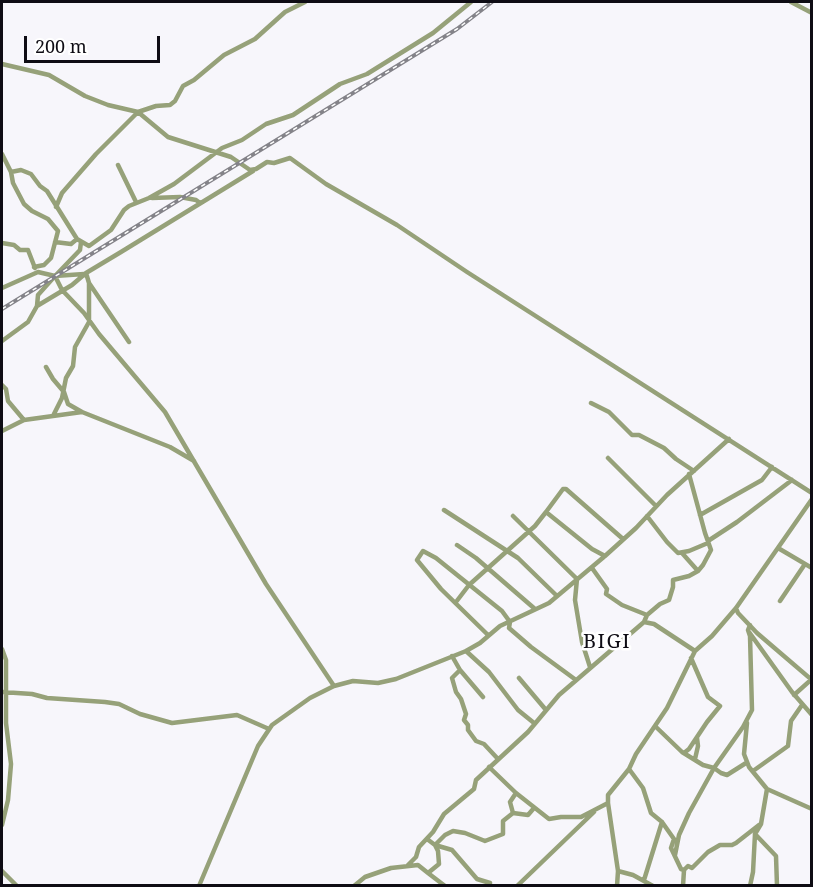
<!DOCTYPE html>
<html>
<head>
<meta charset="utf-8">
<style>
  body { margin:0 }
  #map { position:relative; width:813px; height:887px; overflow:hidden; background:#f7f6fb; font-family:"Noto Serif",serif }
  canvas { display:block }
  .frame { position:absolute; inset:0; border:3px solid #0e0c14; pointer-events:none }
  .scale { position:absolute; left:24px; top:36px; width:136px; height:27px; box-sizing:border-box; border:3px solid #0e0c14; border-top:0; padding-left:8px; font-size:18px; line-height:21px; white-space:nowrap; color:#0e0c14; -webkit-text-stroke:4px #fff; paint-order:stroke }
</style>
</head>
<body>
<div id="map">
<canvas width="813" height="887"></canvas>
<div class="frame"></div>
<div class="scale">200 m</div>
</div>
<script>
const context = document.querySelector('canvas').getContext('2d');
context.lineJoin = 'round';
function shape(rows) {
  const path = new Path2D();
  for (const r of rows) {
    path.moveTo(r[0], r[1]);
    for (let i = 2; i < r.length; i += 2) path.lineTo(r[i], r[i + 1]);
  }
  return path;
}
function trace(path, color, width, dash) {
  context.strokeStyle = color;
  context.lineWidth = width;
  context.lineCap = dash ? 'butt' : 'round';
  context.setLineDash(dash || []);
  context.stroke(path);
}
function write(font, color, halo, rows, align = 'center') {
  context.font = font + ' "Noto Serif",serif';
  context.lineWidth = 5;
  context.setLineDash([]);
  context.textBaseline = 'middle';
  context.strokeStyle = halo;
  context.fillStyle = color;
  for (const [text, x, y, turn = 0] of rows) {
    context.save();
    context.translate(x, y);
    context.rotate((+turn || 0) * Math.PI / 180);
    context.textAlign = isNaN(turn) ? turn : align;
    if (halo) context.strokeText(text, 0, 0);
    context.fillText(text, 0, 0);
    context.restore();
  }
}
const street = shape([
  [791,2,812,13],
  [2,64,49,75,85,96,108,105,138,112,168,137,231,157,250,170,256,169,267,162,274,163,290,158,326,184,397,225,467,272,812,493],
  [2,154,11,172,13,183,24,204,32,211,48,219,58,231,51,258,44,265,34,267],
  [118,165,136,202],
  [11,172,21,170,31,174,40,186,47,191,77,239,89,246,111,230,124,210,129,206,149,198,174,184,222,148,242,140,266,124,293,115,340,84,367,74,433,33,471,2],
  [152,198,180,197,196,200,200,203],
  [56,207,62,193,96,154,138,112,156,106,170,105,175,101,183,86,194,80,224,55,255,39,285,12,305,2],
  [55,242,71,244,77,239],
  [81,242,80,250,55,276,84,274],
  [2,243,14,245,20,250,28,250,35,268],
  [55,276,62,290,84,313,99,334,165,412,266,584,334,686],
  [89,283,129,342],
  [2,288,38,272,55,276,38,295,37,306,28,322,2,341],
  [37,306,72,285,86,273,121,252,253,171],
  [46,367,53,379,64,392,68,404,82,412],
  [2,385,6,389,8,401,24,420],
  [591,403,609,412,632,435,639,435,664,448,676,459,694,471],
  [53,416,62,398,66,378,73,366,75,347,89,322,89,283,86,273],
  [2,431,24,420,82,412,170,447,194,461],
  [608,458,656,506],
  [444,510,518,558,557,596],
  [700,515,762,480,772,467],
  [513,516,577,579,575,600,582,642,590,667],
  [647,516,667,542,678,553,689,551,708,543],
  [708,541,737,522,792,480],
  [457,545,476,558,535,609],
  [778,548,812,568],
  [682,553,698,571],
  [605,556,592,549,546,512,563,489,566,489,623,539],
  [592,568,607,589,606,594,622,605,647,615],
  [780,601,805,564],
  [456,602,469,585,535,526,546,512],
  [736,608,738,613,757,633,812,680],
  [644,622,654,624,695,651],
  [749,632,792,692,812,715],
  [488,635,441,589,417,560,423,551,436,558,492,603,502,611,510,622,509,628,531,647,576,680],
  [2,649,6,660,6,723,11,764,8,800,2,825],
  [466,651,489,672,518,710,534,723],
  [452,656,460,670,452,678,456,692,461,699,466,714,464,720,468,725,468,730,476,741,484,744,498,759],
  [460,670,483,697],
  [519,678,546,710],
  [2,692,32,694,47,698,105,702,119,704,140,714,172,723,237,715,269,729],
  [794,695,812,679],
  [747,723,744,754,749,767,767,789,812,809],
  [655,726,682,752,703,765,714,768,721,773,727,775,746,763],
  [684,753,689,749,707,722,720,706,708,697,691,658],
  [695,759,698,746,697,738],
  [489,767,516,793,549,819,561,817,581,817,608,803],
  [629,769,643,788,651,813,662,822,674,839,671,848,681,869,684,870,683,886],
  [753,771,788,746,791,721,802,705],
  [513,813,510,802,516,793],
  [755,834,776,856,777,886],
  [427,839,435,845,452,850,477,879,490,883],
  [675,855,679,835,689,813,714,768,743,727,752,710,750,636,748,630,750,625],
  [408,865,416,857,419,847,433,832,444,814,474,789,476,780,528,732,559,695,644,622,647,615,660,604,669,600,673,587,673,580,689,576,698,571,703,565,711,550,705,533,689,474],
  [684,870,688,866,692,868,708,852,720,845,732,845,736,843,759,825],
  [2,871,17,886],
  [618,871,633,875,653,886],
  [428,873,445,886],
  [644,880,662,822],
  [199,886,258,746,272,725,310,698,334,686,353,681,378,683,396,679,466,651,480,643,500,626,549,603,605,556,636,528,667,495,729,439],
  [354,886,365,877,391,868,418,865,428,873,439,864,438,851,435,845,445,835,453,831,465,833,485,841,503,834,503,821,513,813,528,815,534,808],
  [517,886,594,812],
  [617,886,618,871,608,803,608,795,629,769,636,754,667,708,695,651,712,636,736,608,812,499],
  [750,886,753,872,755,834,761,824,767,789]
]);
const rail = shape([
  [2,309,457,29,492,2]
]);
const quarterNames = [
  ["BIGI",607,642]
];
trace(street, '#96a179', 4.5);
trace(rail, '#848389', 4);
trace(rail, '#fff', 1.5, [4.5]);
context.letterSpacing = '1.5px';
write('20px', '#0e0c14', '#fff', quarterNames);
context.letterSpacing = '0px';
</script>
</body>
</html>
